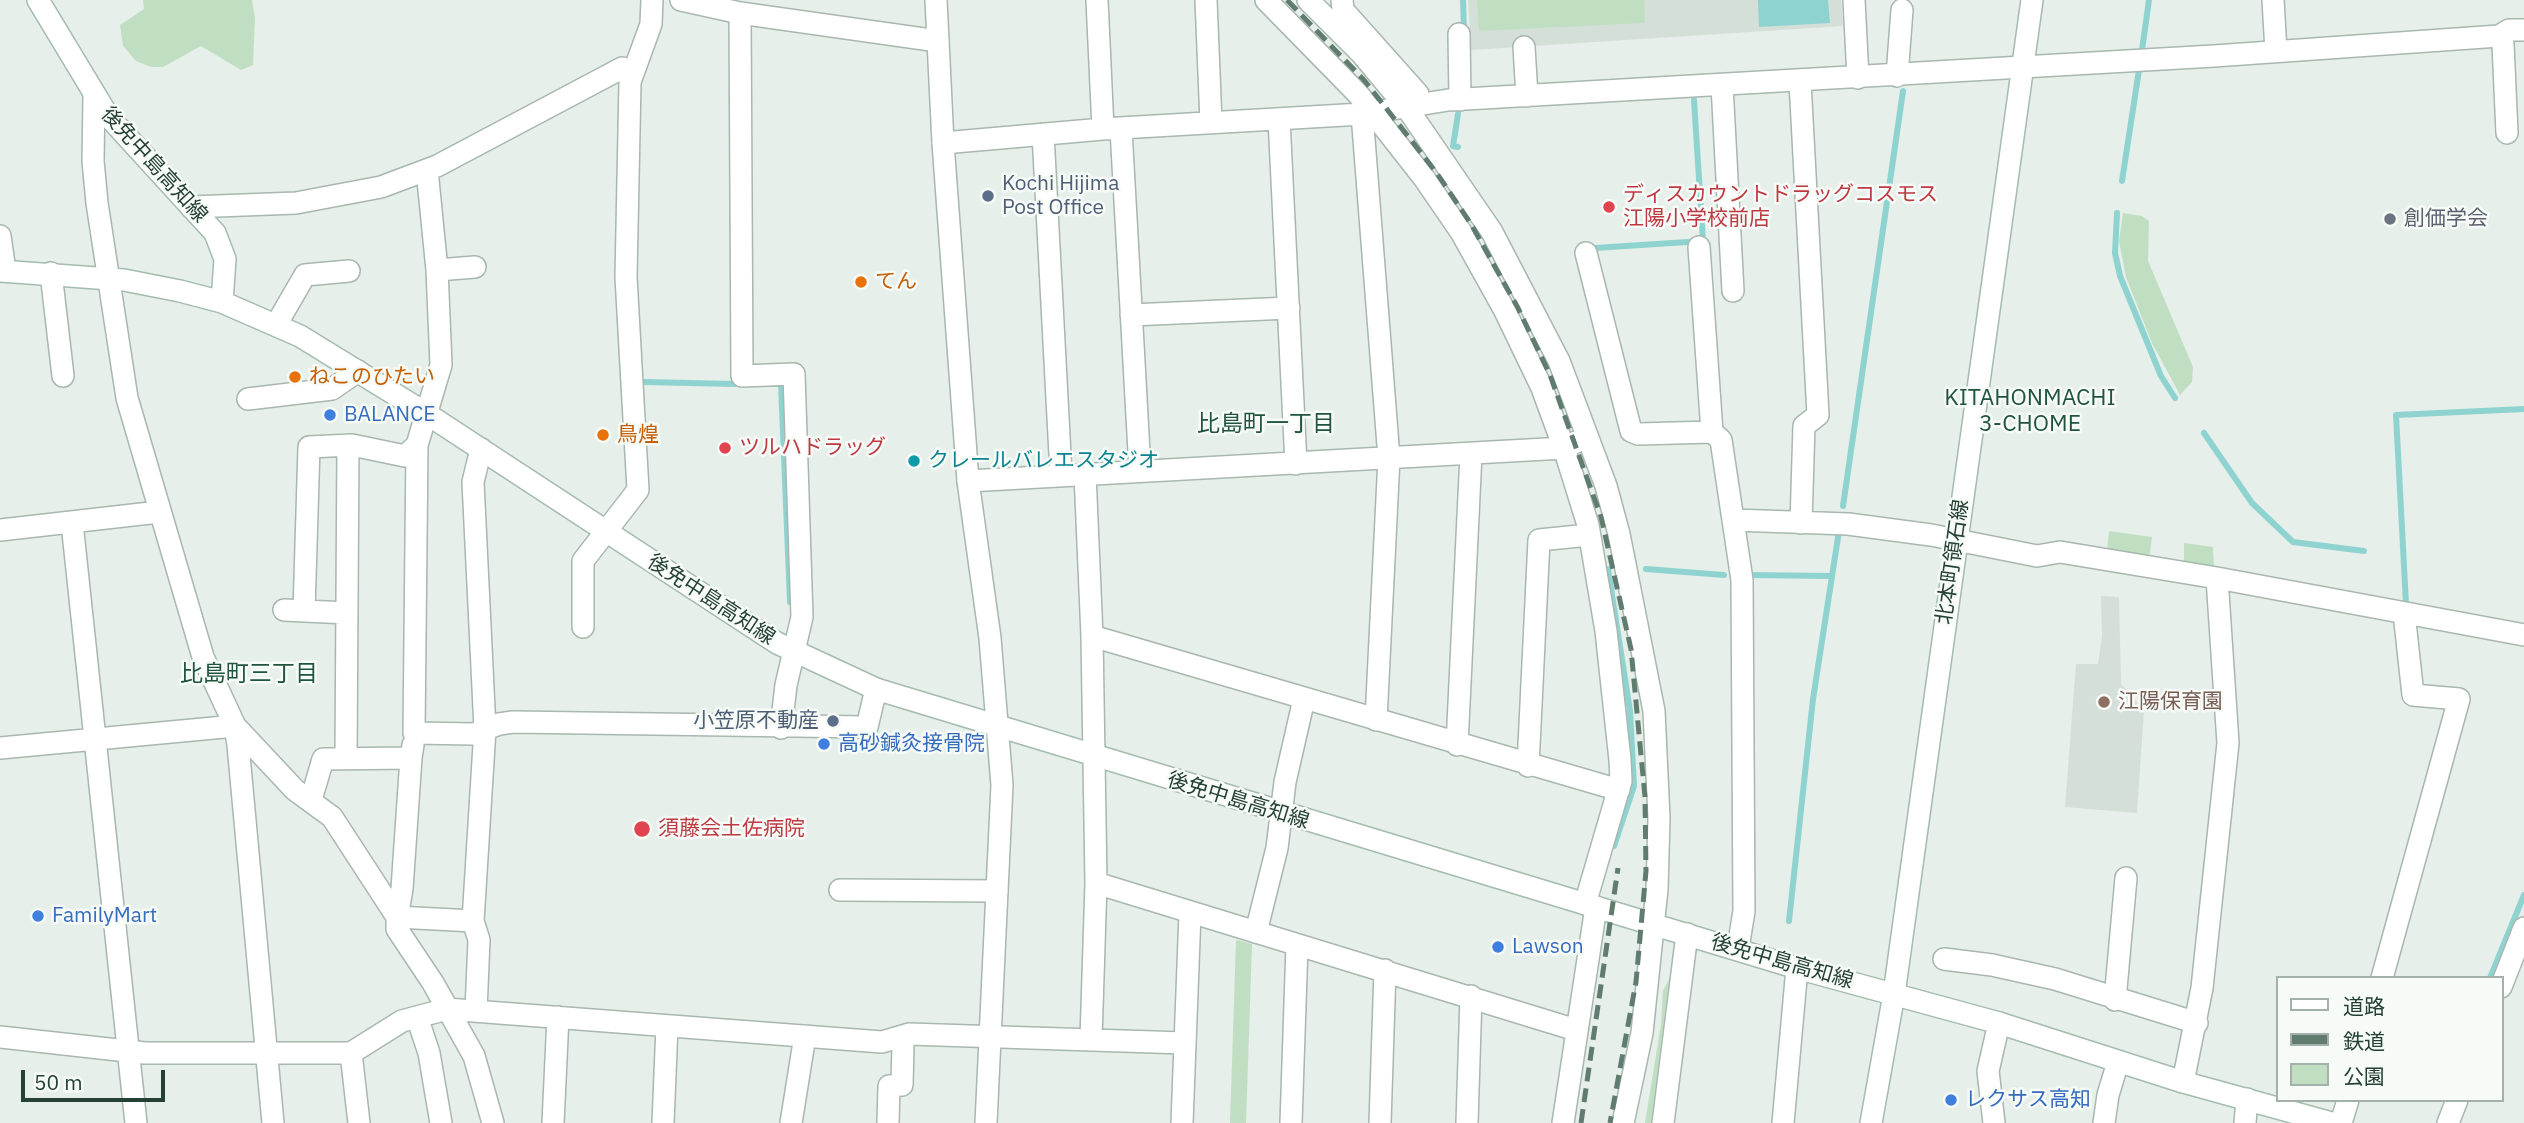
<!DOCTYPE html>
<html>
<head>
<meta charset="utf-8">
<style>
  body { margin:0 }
  #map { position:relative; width:2524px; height:1123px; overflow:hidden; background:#e6efe9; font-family:"IBM Plex Sans","Noto Sans JP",sans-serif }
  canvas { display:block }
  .legend { position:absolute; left:2276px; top:976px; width:228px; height:126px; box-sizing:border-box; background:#f7fbf8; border:2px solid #a3b1aa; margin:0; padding:9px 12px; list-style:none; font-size:21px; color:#254134 }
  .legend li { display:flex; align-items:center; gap:14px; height:35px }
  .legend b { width:35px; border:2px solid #a3b1aa }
  .scale { position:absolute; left:21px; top:1070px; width:144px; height:32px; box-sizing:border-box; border:4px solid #254134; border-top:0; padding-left:9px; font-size:21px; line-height:24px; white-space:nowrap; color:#254134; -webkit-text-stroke:5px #f7fbf8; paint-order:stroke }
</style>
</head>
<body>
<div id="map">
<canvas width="2524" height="1123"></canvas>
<ul class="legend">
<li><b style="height:9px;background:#fff"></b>道路</li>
<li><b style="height:9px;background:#607c6f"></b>鉄道</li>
<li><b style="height:19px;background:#c0dfc2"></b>公園</li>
</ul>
<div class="scale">50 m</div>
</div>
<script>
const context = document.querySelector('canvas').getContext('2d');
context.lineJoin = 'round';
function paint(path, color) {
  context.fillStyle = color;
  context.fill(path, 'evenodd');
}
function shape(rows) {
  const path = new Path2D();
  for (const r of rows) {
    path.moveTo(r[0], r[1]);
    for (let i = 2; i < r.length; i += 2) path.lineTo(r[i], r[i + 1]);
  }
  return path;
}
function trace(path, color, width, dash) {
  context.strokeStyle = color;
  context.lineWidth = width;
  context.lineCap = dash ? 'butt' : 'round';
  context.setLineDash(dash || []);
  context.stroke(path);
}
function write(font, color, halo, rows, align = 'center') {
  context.font = font + ' "IBM Plex Sans","Noto Sans JP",sans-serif';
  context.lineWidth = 5;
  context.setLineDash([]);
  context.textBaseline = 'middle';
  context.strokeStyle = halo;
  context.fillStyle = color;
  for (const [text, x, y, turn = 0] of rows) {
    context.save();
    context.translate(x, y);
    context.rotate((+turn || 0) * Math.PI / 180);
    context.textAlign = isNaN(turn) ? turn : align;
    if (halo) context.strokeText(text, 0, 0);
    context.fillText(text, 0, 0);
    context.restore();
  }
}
const built = shape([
  [1468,0,1841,0,1843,26,1471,50],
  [2101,596,2119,597,2121,684,2144,711,2137,813,2065,807,2076,664,2098,664,2102,636]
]);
const green = shape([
  [143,0,252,0,255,18,253,65,241,70,201,46,163,67,151,67,136,61,123,46,120,25,144,9],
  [1477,0,1644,0,1645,23,1479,31],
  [2123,213,2142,216,2149,221,2148,261,2193,367,2192,382,2180,395,2152,343,2126,277,2119,241],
  [2109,531,2152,537,2150,553,2148,556,2107,552],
  [2184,543,2213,547,2214,568,2184,563],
  [1236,940,1252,944,1246,1123,1230,1123],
  [1669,980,1651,1123,1645,1123,1661,1024,1663,990]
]);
const water = shape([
  [1758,0,1828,0,1830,23,1759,27]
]);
const stream = shape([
  [1463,0,1464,31],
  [2142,50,2149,0],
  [1458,114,1453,146,1458,147],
  [2122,181,2139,70],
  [2117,213,2115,253,2120,276,2161,376,2175,398],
  [1595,248,1703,241,1694,100],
  [644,382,735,384],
  [773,384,781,384,790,602],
  [2204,433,2252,503,2293,542,2364,551],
  [1843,506,1903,91],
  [1608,569,1630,711,1634,786,1614,846],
  [1646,569,1724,575],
  [1748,575,1832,576],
  [2406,604,2396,415,2524,409],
  [1789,921,1813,699,1839,531],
  [2490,978,2524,895]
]);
const minor = shape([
  [681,0,740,13,938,41],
  [1097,0,1103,129],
  [1206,0,1211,122],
  [1266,0,1358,94,1424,178,1461,232,1505,311,1542,388,1564,448,1588,525,1606,631,1620,760,1621,781,1585,904],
  [1308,0,1362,54,1407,108,1492,232,1559,361,1606,486,1619,534,1654,711,1659,818,1657,889,1642,1033,1623,1123],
  [1342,0,1343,10,1418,94,1415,104],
  [1854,0,1858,78],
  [2273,0,2276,51],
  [740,13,742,376,794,374,802,617,786,685,781,728],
  [1459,34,1460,100],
  [2499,36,2503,44,2507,133],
  [1524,47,1527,96],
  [1897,76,1902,10],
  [1800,82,1818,415,1804,426,1801,523],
  [1722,85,1733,291],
  [94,96,93,161,97,203,127,398,203,657,235,726,238,745,273,1123],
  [1362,114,1389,458,1376,720],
  [1279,119,1296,464],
  [1121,129,1140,470],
  [1043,134,1061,474],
  [943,143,1103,129,1362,114,1448,100,2214,56,2499,36,2509,30,2524,30],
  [427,170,437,270,441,365,417,445,414,733,474,734,499,724,513,722,867,727,876,689],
  [191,207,296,203,381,187,437,166,622,68,633,71],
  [0,236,5,271],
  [1699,247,1712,432],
  [1586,253,1631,431,1638,434,1712,432,1721,440,1742,580,1744,911,1738,948],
  [437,270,475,267],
  [51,273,63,376],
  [1131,315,1289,308],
  [276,325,305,275,349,271],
  [248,399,332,389,358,371],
  [1085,474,1092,636,1096,883],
  [968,481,1564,448,1576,442],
  [1734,520,1848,524,1931,535,2037,556,2060,552,2217,578,2524,635],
  [72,523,136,1123],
  [0,530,159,512],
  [284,610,347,613],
  [304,611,309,447,352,445,405,456,417,445],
  [583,627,583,561,638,490,626,277,630,82,651,24,652,0],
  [1092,636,1619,790],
  [235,726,295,790,332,817,397,917,397,929,433,983,474,1056,493,1123],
  [1457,745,1471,454],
  [0,748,235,726],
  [346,758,348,445],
  [411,758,402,889,397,917,473,921],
  [1528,766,1539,540,1589,535],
  [311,800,323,759,411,758,413,745],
  [840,890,997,891],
  [1944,959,1992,965,2055,979,2197,1023],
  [2382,978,2459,699,2413,695,2404,613],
  [2115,1000,2126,878],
  [476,1011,479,940,473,921,485,729,473,482,481,449],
  [417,1017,429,1053,441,1123],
  [0,1037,145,1053,351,1053,402,1021,447,1009,882,1042,909,1034,1184,1043],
  [1091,1039,1096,883,1576,1030],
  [351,1053,359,1123],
  [2183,1082,2202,988,2228,743,2217,578],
  [553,1123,558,1017],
  [663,1123,667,1026],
  [791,1123,805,1036],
  [888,1123,889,1086,902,1085,903,1045,896,1038],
  [1182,1123,1190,913],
  [1291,1123,1297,945],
  [1380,1123,1385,970],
  [1467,1123,1471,996],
  [1563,1123,1596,907],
  [1663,1123,1687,934],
  [1783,1123,1797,968],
  [1994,1123,1988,1071,1999,1023],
  [2245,1123,2247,1099],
  [2341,1123,2348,1100]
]);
const tertiary = shape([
  [936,0,943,143,968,481,990,638,1002,785,986,1123],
  [1256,932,1277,848,1285,782,1304,699],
  [2501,987,2524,928],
  [2104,1123,2108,1095,2118,1062],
  [2448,1123,2457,1100]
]);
const secondary = shape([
  [38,0,108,116,215,233,225,259,222,302],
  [0,271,124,280,180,291,222,302,300,336,427,414,777,643,876,689,1797,968,1999,1023,2183,1082,2332,1123],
  [1871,1123,1894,994,2032,0]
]);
const rail = shape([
  [1287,0,1364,80,1436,172,1471,224,1518,308,1550,375,1601,517,1631,649,1645,797,1646,871,1636,982,1610,1123],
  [1581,1123,1618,868]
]);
const markers = [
  [988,196,7,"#5c6f8a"],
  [1609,207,7,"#e0444e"],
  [2390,219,7,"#6b7280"],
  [861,282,7,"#e8710a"],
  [295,377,7,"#e8710a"],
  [330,415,7,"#3f7fe0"],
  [603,435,7,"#e8710a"],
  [725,448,7,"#e0444e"],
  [914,461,7,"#0f9aa8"],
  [2104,702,7,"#8d6e63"],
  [833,721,7,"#5c6f8a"],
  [824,744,7,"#3f7fe0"],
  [642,829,9,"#e0444e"],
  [38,916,7,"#3f7fe0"],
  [1498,947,7,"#3f7fe0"],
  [1951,1100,7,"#3f7fe0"]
];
const streetNames = [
  ["後免中島高知線",154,165,48],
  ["北本町領石線",1953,562,-82],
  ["後免中島高知線",711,600,33],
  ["後免中島高知線",1238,801,17],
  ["後免中島高知線",1782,962,16]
];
const serviceNames = [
  ["Kochi Hijima",1002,184],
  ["Post Office",1002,208],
  ["小笠原不動産",819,721,"right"]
];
const healthNames = [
  ["ディスカウントドラッグコスモス",1623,195],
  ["江陽小学校前店",1623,219],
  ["ツルハドラッグ",739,448],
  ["須藤会土佐病院",658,829]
];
const worshipNames = [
  ["創価学会",2404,219]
];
const foodNames = [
  ["てん",875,282],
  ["ねこのひたい",309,377],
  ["鳥煌",617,435]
];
const shopNames = [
  ["BALANCE",344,415],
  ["高砂鍼灸接骨院",838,744],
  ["FamilyMart",52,916],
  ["Lawson",1512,947],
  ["レクサス高知",1965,1100]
];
const cultureNames = [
  ["クレールバレエスタジオ",928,461]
];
const educationNames = [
  ["江陽保育園",2118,702]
];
const neighbourhoodNames = [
  ["KITAHONMACHI",2030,398],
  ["3-CHOME",2030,424],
  ["比島町一丁目",1266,424],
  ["比島町三丁目",249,674]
];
paint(built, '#d4dfd8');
paint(green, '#c0dfc2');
paint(water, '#8fd3d0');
trace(stream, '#8fd3d0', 6);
trace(minor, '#a8b7af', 24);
trace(tertiary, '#a8b7af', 24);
trace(secondary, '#a4bbaf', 24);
trace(minor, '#fff', 21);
trace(tertiary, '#fff', 21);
trace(secondary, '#fff', 21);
trace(rail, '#607c6f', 5, [14, 7]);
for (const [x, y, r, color] of markers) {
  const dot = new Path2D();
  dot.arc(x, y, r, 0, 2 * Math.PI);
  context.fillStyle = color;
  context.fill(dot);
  trace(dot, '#f7fbf8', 2.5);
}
write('21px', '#254134', '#f7fbf8', streetNames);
write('21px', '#4e5e75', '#f7fbf8', serviceNames, 'left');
write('21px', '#be3a42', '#f7fbf8', healthNames, 'left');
write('21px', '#5b616d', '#f7fbf8', worshipNames, 'left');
write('21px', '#c56008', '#f7fbf8', foodNames, 'left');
write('21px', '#366cbe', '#f7fbf8', shopNames, 'left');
write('21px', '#0d838f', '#f7fbf8', cultureNames, 'left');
write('21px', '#785e54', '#f7fbf8', educationNames, 'left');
write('23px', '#20543d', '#f7fbf8', neighbourhoodNames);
</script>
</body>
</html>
